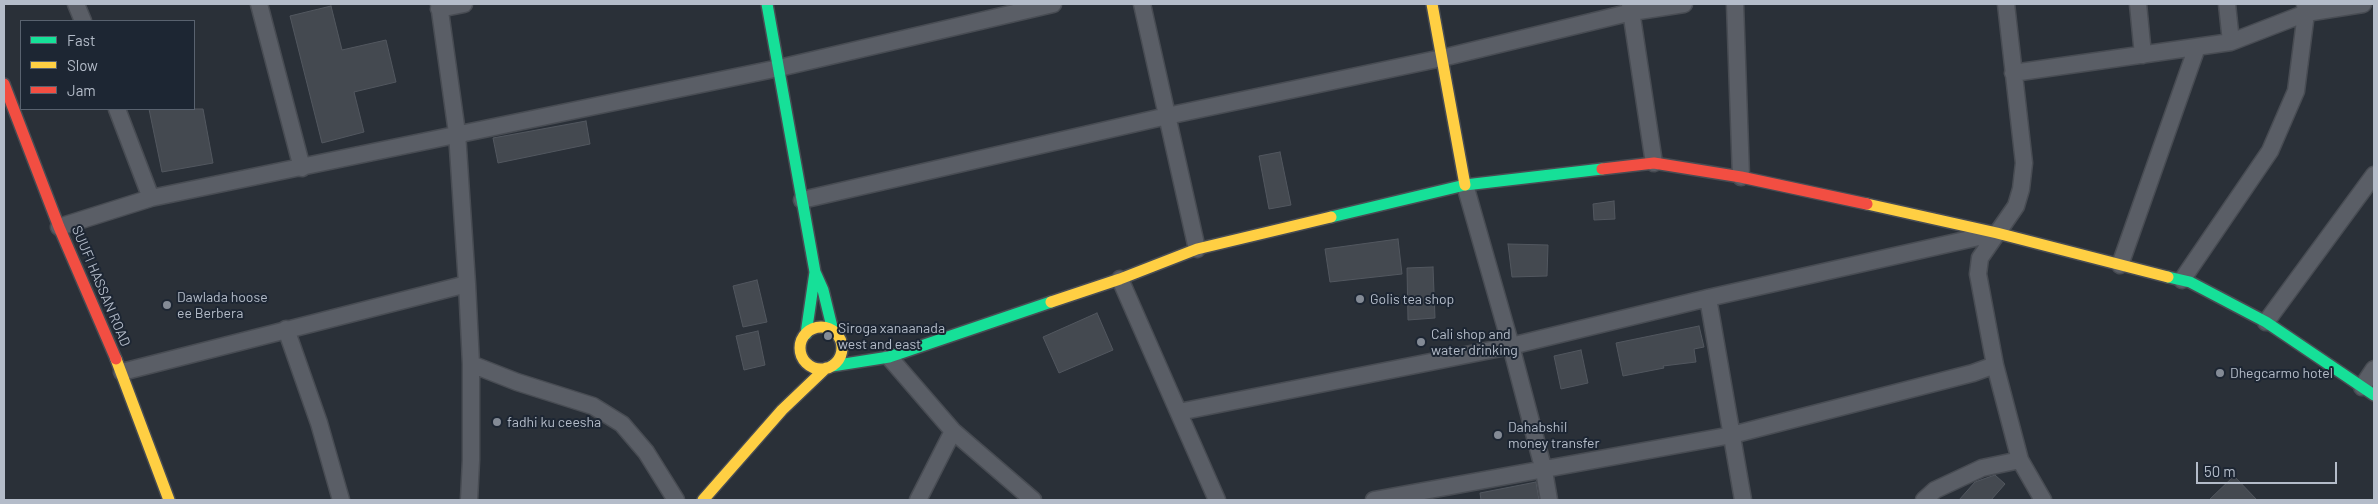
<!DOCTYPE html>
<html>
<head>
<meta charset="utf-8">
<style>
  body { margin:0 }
  #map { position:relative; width:2378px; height:504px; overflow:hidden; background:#2a3038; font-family:Barlow,sans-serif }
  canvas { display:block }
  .frame { position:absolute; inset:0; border:5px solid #b4bcc9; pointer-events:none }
  .legend { position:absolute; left:20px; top:20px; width:175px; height:90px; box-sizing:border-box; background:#1d2633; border:1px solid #59626f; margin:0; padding:6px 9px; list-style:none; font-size:15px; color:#b4bcc9 }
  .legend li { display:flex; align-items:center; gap:10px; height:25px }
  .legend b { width:25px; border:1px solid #59626f }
  .scale { position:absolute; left:2196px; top:462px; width:141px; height:22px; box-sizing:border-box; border:2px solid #b4bcc9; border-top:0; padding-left:6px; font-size:15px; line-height:18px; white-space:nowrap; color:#b4bcc9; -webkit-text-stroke:4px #1d2633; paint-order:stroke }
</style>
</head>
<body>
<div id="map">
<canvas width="2378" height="504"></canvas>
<div class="frame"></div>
<ul class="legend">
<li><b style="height:6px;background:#16e098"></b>Fast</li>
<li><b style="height:6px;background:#ffcf43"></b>Slow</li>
<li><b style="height:6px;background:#f24e42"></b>Jam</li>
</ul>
<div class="scale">50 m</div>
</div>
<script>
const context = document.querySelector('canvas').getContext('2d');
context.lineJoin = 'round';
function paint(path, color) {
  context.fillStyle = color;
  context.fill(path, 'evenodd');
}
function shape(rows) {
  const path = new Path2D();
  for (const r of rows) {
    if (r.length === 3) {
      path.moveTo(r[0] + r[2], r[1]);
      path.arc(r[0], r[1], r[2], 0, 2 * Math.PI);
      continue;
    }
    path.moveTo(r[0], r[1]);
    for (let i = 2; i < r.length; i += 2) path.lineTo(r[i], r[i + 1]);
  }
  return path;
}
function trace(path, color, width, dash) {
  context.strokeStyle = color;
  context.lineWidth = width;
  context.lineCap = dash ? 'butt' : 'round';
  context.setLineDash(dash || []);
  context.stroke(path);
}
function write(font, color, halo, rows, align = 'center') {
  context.font = font + ' Barlow,sans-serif';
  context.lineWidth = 4;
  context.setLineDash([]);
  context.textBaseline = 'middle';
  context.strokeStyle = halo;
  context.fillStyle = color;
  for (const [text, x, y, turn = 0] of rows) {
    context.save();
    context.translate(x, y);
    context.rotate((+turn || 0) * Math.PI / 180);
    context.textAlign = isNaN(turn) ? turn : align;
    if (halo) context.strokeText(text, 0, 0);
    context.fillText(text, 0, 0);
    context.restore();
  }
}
const building = shape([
  [331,6,342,50,386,40,396,82,354,92,364,132,322,143,290,16,331,6],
  [149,109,203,109,213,163,162,172,149,109],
  [586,121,590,144,498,163,493,138,586,121],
  [1280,152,1291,205,1269,209,1259,156,1280,152],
  [1614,201,1615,219,1594,220,1593,204,1614,201],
  [1398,239,1402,274,1330,282,1325,249,1398,239],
  [1508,244,1548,245,1547,276,1512,277,1508,244],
  [1433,267,1435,318,1408,320,1407,268,1433,267],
  [757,280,767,322,743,327,733,286,757,280],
  [1097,313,1113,350,1059,373,1043,337,1097,313],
  [1699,326,1704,347,1694,349,1696,362,1663,366,1664,368,1623,376,1616,343,1699,326],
  [758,331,765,365,744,370,736,336,758,331],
  [1581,350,1588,383,1561,389,1554,356,1581,350],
  [1995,475,2005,484,1991,500,1959,500,1975,482,1995,475],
  [2234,476,2257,500,2209,500,2234,476],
  [1536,482,1539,500,1481,500,1480,493,1536,482]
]);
const street = shape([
  [76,4,83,21],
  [259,4,302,168],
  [439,4,457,133,467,284,471,364,471,460,469,500],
  [1142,4,1197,249],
  [1630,4,1654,163],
  [1735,4,1741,177],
  [2006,4,2024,163,2021,189,2016,206,1980,258,1978,274,1995,365,2020,460,2043,500],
  [2138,4,2143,55],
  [2227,4,2231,42],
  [439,9,464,4],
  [2013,73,2231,42,2306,13,2363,4],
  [117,109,151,198],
  [1465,185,1511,346,1544,471,1549,500],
  [802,200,1167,116,1442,58,1632,12,1684,4],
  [59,227,151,198,779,68,1053,4],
  [2120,265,2197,47],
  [1120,279,1217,500],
  [2182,280,2270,151,2296,91,2306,13,2305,4],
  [1708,298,1743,500],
  [2266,322,2374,175],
  [286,329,319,423,341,500],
  [889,357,953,431,1033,500],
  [471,364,517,382,593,406,622,424,646,452,676,500],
  [122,372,467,284],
  [2362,387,2374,369],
  [1179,412,1511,346,1708,298,1992,234],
  [918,500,953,431],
  [1374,500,1732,435,1973,373,1995,365],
  [1924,500,1935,490,1982,468,2020,460]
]);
const fast = shape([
  [767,4,815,272,823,290,833,331],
  [1331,217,1465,185,1602,169],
  [2168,277,2190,282,2266,322,2374,395],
  [806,334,815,272],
  [832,366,889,357,1051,302]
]);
const slow = shape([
  [1432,4,1465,185],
  [1867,204,1997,233,2168,277],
  [1051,302,1120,279,1197,249,1331,217],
  [821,348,21],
  [116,359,169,500],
  [703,500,782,410,826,368]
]);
const jam = shape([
  [4,84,59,227,116,359],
  [1602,169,1654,163,1741,177,1867,204]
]);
const markers = [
  [1360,299,5,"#848b96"],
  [167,305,5,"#848b96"],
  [828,336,5,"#848b96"],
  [1421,342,5,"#848b96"],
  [2220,373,5,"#848b96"],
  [497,422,5,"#848b96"],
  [1498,435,5,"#848b96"]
];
const streetNames = [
  ["SUUFI HASSAN ROAD",101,286,67]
];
const poiNames = [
  ["Dawlada hoose",177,297],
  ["ee Berbera",177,313],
  ["Golis tea shop",1370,299],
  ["Siroga xanaanada",838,328],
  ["west and east",838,344],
  ["Cali shop and",1431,334],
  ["water drinking",1431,350],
  ["Dhegcarmo hotel",2230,373],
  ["fadhi ku ceesha",507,422],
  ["Dahabshil",1508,427],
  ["money transfer",1508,443]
];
paint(building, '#444950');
trace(building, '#52575f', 1);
trace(street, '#484c53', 19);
trace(fast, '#484c53', 14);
trace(slow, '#484c53', 14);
trace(jam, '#484c53', 14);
trace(street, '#5a5e66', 16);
trace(fast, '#16e098', 11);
trace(slow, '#ffcf43', 11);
trace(jam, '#f24e42', 11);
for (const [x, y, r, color] of markers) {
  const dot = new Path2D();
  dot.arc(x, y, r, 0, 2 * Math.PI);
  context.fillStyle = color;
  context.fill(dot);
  trace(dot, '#1d2633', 2);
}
write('14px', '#b4bcc9', '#1d2633', streetNames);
write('14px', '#b4bcc9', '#1d2633', poiNames, 'left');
</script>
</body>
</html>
